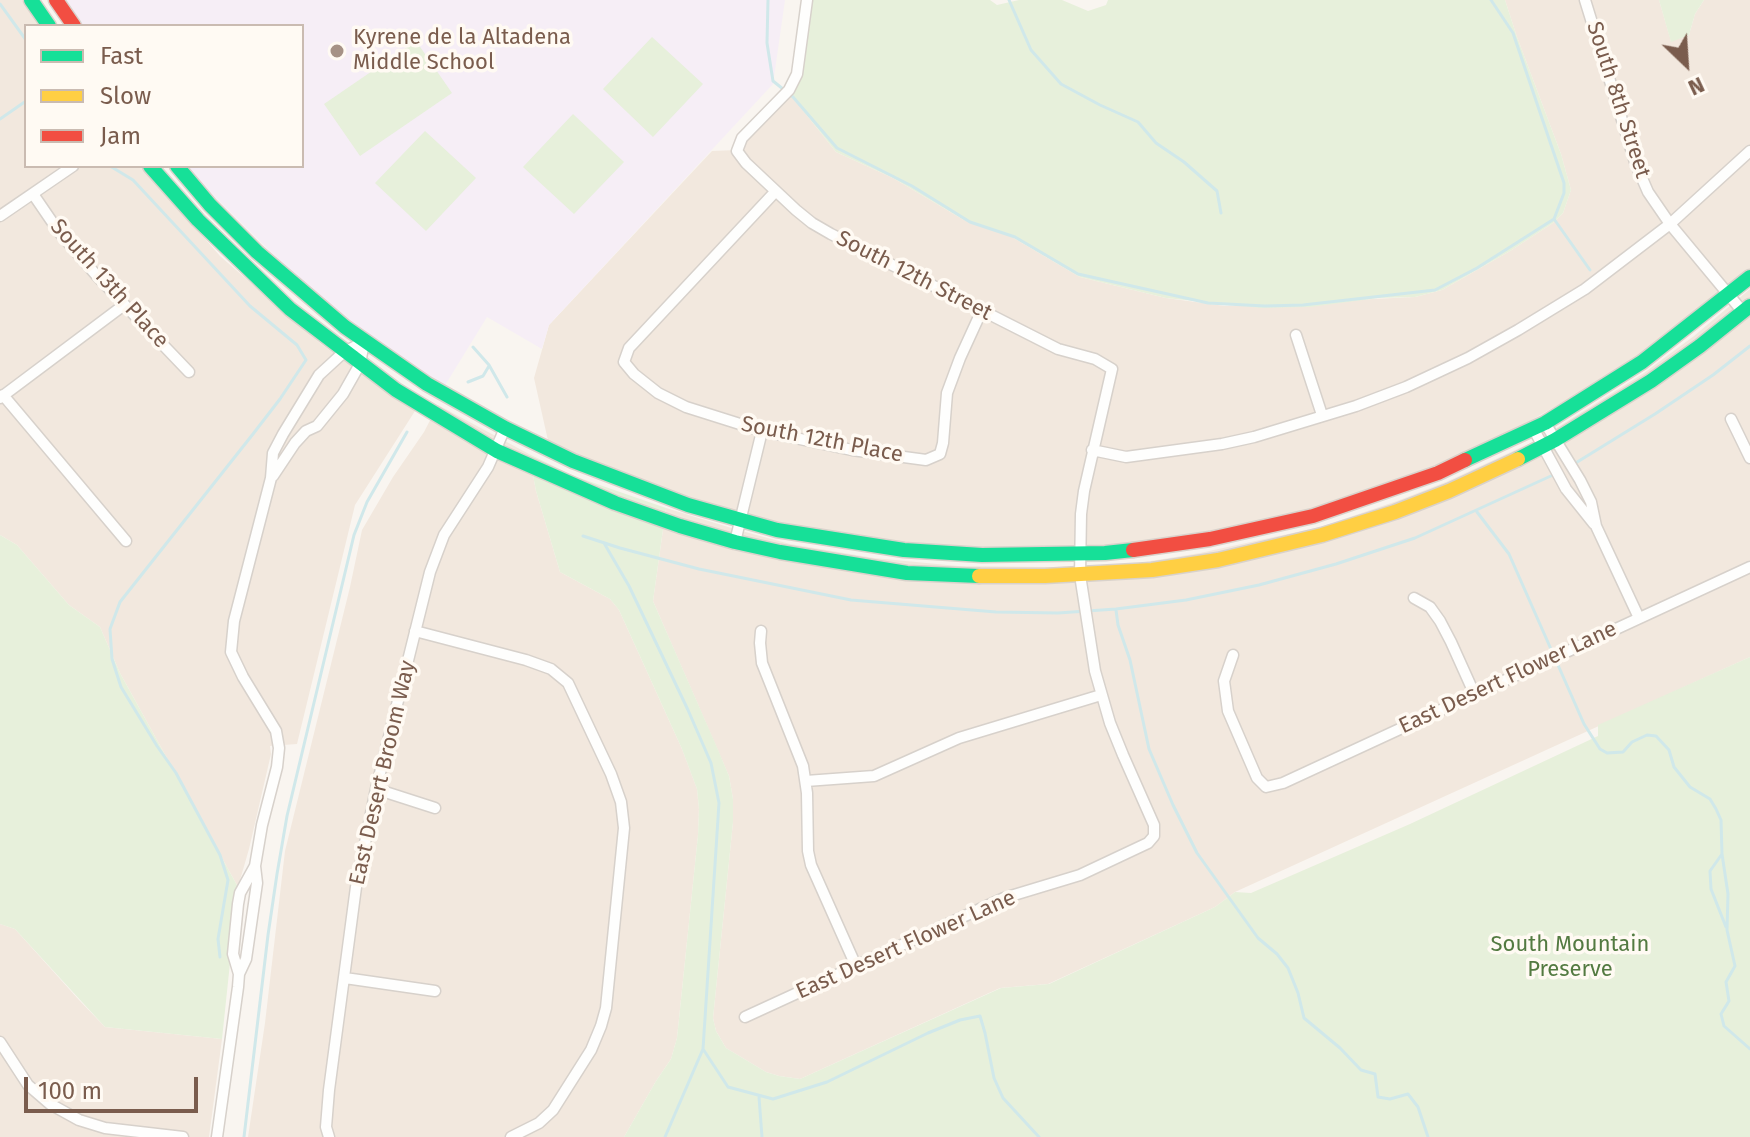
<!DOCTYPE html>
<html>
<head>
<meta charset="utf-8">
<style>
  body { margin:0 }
  #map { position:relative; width:1750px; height:1137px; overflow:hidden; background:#f9f5f0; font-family:"Fira Sans",sans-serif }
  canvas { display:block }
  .legend { position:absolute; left:24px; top:24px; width:280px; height:144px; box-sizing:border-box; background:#fffaf3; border:2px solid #cabbb1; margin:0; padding:10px 14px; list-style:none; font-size:24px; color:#7a5c4d }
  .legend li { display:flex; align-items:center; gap:16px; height:40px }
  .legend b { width:40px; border:2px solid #cabbb1 }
  .north { position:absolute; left:1646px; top:24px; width:80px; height:80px; -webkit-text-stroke:6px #fffaf3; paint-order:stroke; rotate:155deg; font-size:22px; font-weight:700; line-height:32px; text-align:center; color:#7a5c4d }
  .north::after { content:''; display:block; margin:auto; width:28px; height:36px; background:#7a5c4d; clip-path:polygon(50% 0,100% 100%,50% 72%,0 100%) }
  .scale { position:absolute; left:24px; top:1077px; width:174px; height:36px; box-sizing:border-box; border:4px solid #7a5c4d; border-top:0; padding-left:10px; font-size:24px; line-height:28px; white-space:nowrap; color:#7a5c4d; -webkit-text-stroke:6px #fffaf3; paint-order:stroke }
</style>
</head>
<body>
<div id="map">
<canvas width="1750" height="1137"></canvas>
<ul class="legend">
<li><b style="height:10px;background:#16e098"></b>Fast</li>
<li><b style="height:10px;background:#ffcf43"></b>Slow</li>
<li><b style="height:10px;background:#f24e42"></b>Jam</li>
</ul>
<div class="north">N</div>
<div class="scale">100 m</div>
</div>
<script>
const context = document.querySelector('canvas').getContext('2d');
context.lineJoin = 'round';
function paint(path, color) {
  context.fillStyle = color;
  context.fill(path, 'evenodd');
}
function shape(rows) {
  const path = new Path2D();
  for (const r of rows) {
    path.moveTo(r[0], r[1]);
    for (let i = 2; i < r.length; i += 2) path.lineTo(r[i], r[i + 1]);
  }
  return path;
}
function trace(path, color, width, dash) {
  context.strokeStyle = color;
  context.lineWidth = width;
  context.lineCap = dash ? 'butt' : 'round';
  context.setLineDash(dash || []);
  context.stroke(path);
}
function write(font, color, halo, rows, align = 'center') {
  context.font = font + ' "Fira Sans",sans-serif';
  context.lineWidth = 7;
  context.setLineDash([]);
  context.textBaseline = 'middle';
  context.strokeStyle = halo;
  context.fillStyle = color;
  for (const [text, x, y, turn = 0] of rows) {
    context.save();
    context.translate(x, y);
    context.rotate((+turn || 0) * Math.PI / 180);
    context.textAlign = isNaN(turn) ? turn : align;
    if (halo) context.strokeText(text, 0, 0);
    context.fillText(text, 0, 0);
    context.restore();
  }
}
const residential = shape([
  [0,0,22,0,40,26,26,26,26,166,142,166,220,256,321,344,415,411,355,505,297,744,270,746,271,754,249,849,238,887,120,673,100,627,69,605,17,545,0,535],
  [1505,0,1659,0,1671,41,1689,35,1695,14,1704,0,1750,0,1750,269,1706,306,1614,373,1507,434,1401,481,1289,516,1206,534,1098,548,1027,550,902,545,784,526,653,487,549,445,534,378,549,325,712,151,737,150,789,90,798,104,836,152,893,178,964,220,1007,234,1080,277,1166,298,1225,306,1415,297,1442,290,1510,251,1553,223,1563,213,1571,190,1561,154,1517,37],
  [1750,289,1750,657,1235,892,1215,907,1048,984,1000,988,800,1079,779,1076,766,1072,726,1048,716,1031,713,1018,733,822,733,799,729,776,653,601,666,508,738,530,790,544,874,558,958,566,1054,567,1126,565,1200,553,1320,527,1397,501,1446,482,1539,439,1644,373,1694,336],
  [438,405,529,454,536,491,560,572,610,599,619,610,682,749,697,789,699,809,698,835,677,1038,671,1059,656,1081,624,1137,248,1137,265,1023,285,851,350,587,362,530,393,477,424,432],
  [0,924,15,929,79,1000,105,1027,222,1039,209,1137,0,1137]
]);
const education = shape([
  [63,0,785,0,773,84,549,325,542,349,487,317,444,387,364,332,284,265,214,196,186,166,302,166,302,26,81,26]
]);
const green = shape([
  [807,0,990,0,997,5,1019,0,1062,0,1088,11,1106,5,1108,0,1505,0,1517,37,1561,154,1571,190,1563,213,1553,223,1510,251,1442,290,1415,297,1378,298,1311,307,1261,308,1166,298,1080,277,1007,234,964,220,893,178,836,152,798,104,789,90],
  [1659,0,1704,0,1695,14,1689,35,1671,42],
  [652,37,703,84,653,137,603,89],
  [416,41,452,93,360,156,324,104],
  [573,114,624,162,574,214,523,167],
  [425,131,476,178,426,231,375,183],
  [529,454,574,476,666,508,653,601,719,752,729,776,733,799,733,822,713,1018,716,1031,726,1048,766,1072,779,1076,800,1079,1001,988,1049,984,1215,907,1235,892,1251,893,1410,824,1598,736,1598,725,1750,657,1750,1137,624,1137,656,1081,671,1059,677,1038,698,835,699,809,697,789,682,749,619,610,610,599,560,572,536,491],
  [0,535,17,545,69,605,100,627,120,673,238,887,222,1039,105,1027,15,929,0,924]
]);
const stream = shape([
  [768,0,767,43,773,81,793,97,837,148,912,186,970,222,1015,237,1078,274,1208,303,1265,306,1303,305,1435,290,1477,268,1554,219,1590,270],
  [1009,0,1031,50,1061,84,1100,105,1138,122,1156,143,1184,162,1217,191,1221,213],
  [1491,0,1513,33,1564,183,1564,193,1554,219],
  [0,4,26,40],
  [0,119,26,101],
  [110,166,133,180,250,306,297,345,306,360,280,399,253,434,120,602,110,629,112,659,121,687,157,746,176,773,220,855,228,880,218,939,220,957],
  [473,347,489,365,507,397],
  [468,382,483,376,489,366],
  [1574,464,1655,414,1713,375,1750,346],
  [1477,512,1509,554,1584,724,1600,749,1607,753,1623,752,1632,742,1647,735,1656,736,1669,750,1674,767,1690,787,1710,799,1716,809,1721,820,1722,854,1728,894,1727,930,1735,966,1726,982,1729,1001,1721,1014,1724,1026,1750,1049],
  [583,536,620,548,699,569,851,600,996,612,1058,613,1116,609,1186,600,1259,585,1336,564,1415,538,1553,475],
  [604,543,629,586,688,710,711,763,719,803,703,1049,665,1137],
  [1116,610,1118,625,1130,660,1149,749,1173,805,1197,853,1258,938,1277,954,1288,968,1298,993,1304,1018,1340,1048,1361,1070,1375,1074,1378,1097,1390,1099,1408,1094,1418,1107,1428,1137],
  [1722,854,1710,871,1711,889,1726,927],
  [703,1049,728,1087,773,1099,827,1082,928,1033,960,1020,980,1016,985,1033,994,1078,1003,1098,1039,1137],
  [759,1097,762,1137],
  [244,1137,268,935,277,874,287,816,354,535,367,502,407,432]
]);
const street = shape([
  [1585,0,1635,162,1648,192,1670,224,1743,312],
  [775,192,629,348,624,362,634,374,658,393,686,407,762,431,852,450,926,460,940,454,943,443,947,393,960,358,982,310],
  [33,194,59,232,97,276,189,372],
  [0,216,73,166],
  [1296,335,1322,415],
  [3,395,126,541],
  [0,398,124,305],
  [1731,419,1750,458],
  [1545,423,1580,480,1591,502,1596,526,1639,618],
  [1533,428,1566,489,1594,524],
  [1092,450,1126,457,1222,444,1254,437,1356,406,1406,387,1468,358,1518,330,1585,289,1670,224,1750,151],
  [273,476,295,443,306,431,317,426,343,394,360,364,364,342],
  [735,542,762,431],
  [1414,598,1430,607,1440,621,1451,642,1474,693],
  [415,631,526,660,551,669,568,683,611,774,621,802,624,828,606,1008,601,1026,591,1050,553,1110,539,1123,511,1137],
  [761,631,760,643,762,663,803,766,807,793,808,851,811,865,856,966],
  [1233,655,1224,681,1228,711,1257,778,1266,787,1283,783,1750,567],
  [806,781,874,776,959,738,1101,695],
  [376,789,435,808],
  [239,974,246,959,257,883,255,866,262,825,277,767,279,748,276,731,243,677,231,652,234,621,271,478,273,453,283,434,319,375,344,352,364,342],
  [345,978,435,991],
  [745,1017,1004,898,1080,875,1148,843,1154,836,1154,825,1123,755,1110,723,1095,671,1080,575,1081,514,1084,491,1112,369,1095,359,1058,349,831,234,812,223,796,210,746,163,737,151,742,138,789,90,797,74,807,0],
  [0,1042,28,1085,50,1104,79,1120,105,1128,183,1137],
  [217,1137,238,987,239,974,233,954,238,904,240,893,255,866],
  [329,1137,326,1127,329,1090,356,887,376,789,430,572,444,535,488,467,505,428]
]);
const fast = shape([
  [31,0,49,26],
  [150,166,198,220,290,309,396,390,497,451,615,503,680,526,735,542,780,552,907,573,979,576],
  [177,166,210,205,257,252,345,327,427,384,505,428,573,461,688,505,777,530,904,550,982,555,1105,553,1133,550],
  [1518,459,1555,440,1651,381,1700,346,1750,306],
  [1465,460,1545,423,1642,362,1750,277]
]);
const slow = shape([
  [979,576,1045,576,1152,570,1218,560,1322,535,1395,512,1449,491,1518,459]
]);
const jam = shape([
  [56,0,74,26],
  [1133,550,1210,539,1313,516,1438,473,1465,460]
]);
const markers = [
  [337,51,8,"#a69286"]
];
const poiNames = [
  ["Kyrene de la Altadena",353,38],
  ["Middle School",353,63]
];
const streetNames = [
  ["South 8th Street",1618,100,72],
  ["South 12th Street",914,276,27],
  ["South 13th Place",109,284,48],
  ["South 12th Place",822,440,11],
  ["East Desert Flower Lane",1508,678,-25],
  ["East Desert Broom Way",383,773,-77],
  ["East Desert Flower Lane",906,945,-24]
];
const parkNames = [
  ["South Mountain",1570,945],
  ["Preserve",1570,970]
];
paint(residential, '#f2e8de');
paint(education, '#f6eef6');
paint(green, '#e7f0db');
trace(stream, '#d0e8ea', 3);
trace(street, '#d7d1cb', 13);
trace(fast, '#d9d2cb', 17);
trace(slow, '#d9d2cb', 17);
trace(jam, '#d9d2cb', 17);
trace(street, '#fefefd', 10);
trace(fast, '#16e098', 14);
trace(slow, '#ffcf43', 14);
trace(jam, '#f24e42', 14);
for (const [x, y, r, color] of markers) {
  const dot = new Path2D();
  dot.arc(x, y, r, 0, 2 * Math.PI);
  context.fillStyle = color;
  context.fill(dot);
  trace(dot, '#fffaf3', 3);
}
write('22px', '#7a5c4d', '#fffaf3', poiNames, 'left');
write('22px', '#7a5c4d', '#fffaf3', streetNames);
write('22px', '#537a41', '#fffaf3', parkNames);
</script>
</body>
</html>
